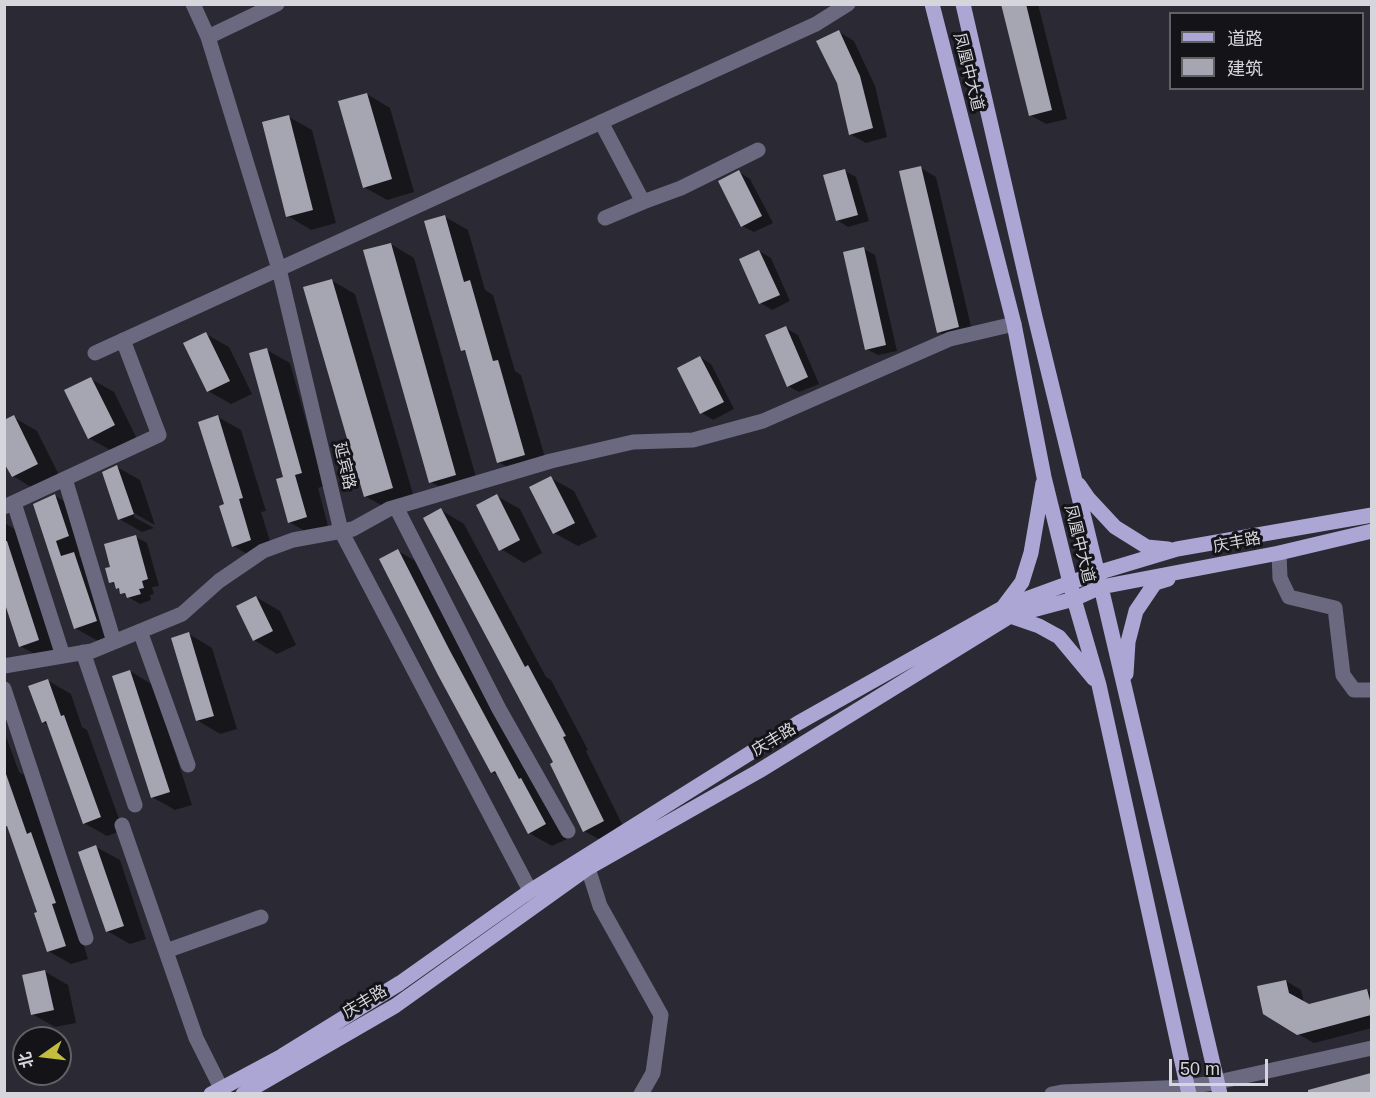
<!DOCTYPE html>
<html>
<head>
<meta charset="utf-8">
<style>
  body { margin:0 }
  #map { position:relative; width:1376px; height:1098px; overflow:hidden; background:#2b2a34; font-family:Helvetica,"Noto Sans SC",sans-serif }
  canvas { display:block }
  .frame { position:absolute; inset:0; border:6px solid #d5d5db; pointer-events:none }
  .legend { position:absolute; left:1169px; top:12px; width:195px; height:78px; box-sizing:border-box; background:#141318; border:2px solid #616166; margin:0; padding:8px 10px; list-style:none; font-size:18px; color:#d5d5db }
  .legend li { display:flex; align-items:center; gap:12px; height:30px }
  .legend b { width:30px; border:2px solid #616166 }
  .north { position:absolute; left:12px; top:1026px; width:60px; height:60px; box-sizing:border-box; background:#141318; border:2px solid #616166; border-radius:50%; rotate:256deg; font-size:16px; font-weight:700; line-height:24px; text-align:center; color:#d5d5db }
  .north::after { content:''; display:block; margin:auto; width:21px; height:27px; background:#c2bd3f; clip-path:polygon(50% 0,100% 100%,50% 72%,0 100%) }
  .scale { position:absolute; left:1169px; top:1059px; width:99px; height:27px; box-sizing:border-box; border:3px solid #d5d5db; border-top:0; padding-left:8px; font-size:18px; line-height:21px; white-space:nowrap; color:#d5d5db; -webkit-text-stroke:4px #141318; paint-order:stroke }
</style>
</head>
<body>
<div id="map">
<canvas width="1376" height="1098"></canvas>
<div class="frame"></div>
<ul class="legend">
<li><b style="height:8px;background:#aca6d5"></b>道路</li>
<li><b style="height:16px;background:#a6a5b2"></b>建筑</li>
</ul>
<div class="north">北</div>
<div class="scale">50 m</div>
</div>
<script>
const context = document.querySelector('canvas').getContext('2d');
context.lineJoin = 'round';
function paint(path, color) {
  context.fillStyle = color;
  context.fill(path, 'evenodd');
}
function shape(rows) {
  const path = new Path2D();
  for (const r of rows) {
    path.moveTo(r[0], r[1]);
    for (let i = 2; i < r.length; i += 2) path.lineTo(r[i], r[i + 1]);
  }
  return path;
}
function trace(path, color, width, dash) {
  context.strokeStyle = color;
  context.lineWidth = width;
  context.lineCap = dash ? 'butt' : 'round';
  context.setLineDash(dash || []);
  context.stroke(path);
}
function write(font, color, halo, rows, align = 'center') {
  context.font = font + ' Helvetica,"Noto Sans SC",sans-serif';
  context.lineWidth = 6;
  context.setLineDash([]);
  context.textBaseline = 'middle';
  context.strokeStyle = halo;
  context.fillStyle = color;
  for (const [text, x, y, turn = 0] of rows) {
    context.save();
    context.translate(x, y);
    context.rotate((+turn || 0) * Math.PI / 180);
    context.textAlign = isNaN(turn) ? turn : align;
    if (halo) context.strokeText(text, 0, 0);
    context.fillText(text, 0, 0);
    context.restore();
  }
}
const shadow = shape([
  [1003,4,1038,4,1067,119,1046,124,1030,115],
  [839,32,854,41,875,86,887,137,866,143,850,134],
  [367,94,390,108,414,192,387,200,364,187],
  [289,117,312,130,336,223,311,230,288,216],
  [921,168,936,177,973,335,954,341,939,332],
  [845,171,856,177,869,221,848,227,837,220],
  [739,172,750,179,773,223,754,232,742,226],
  [445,217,468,230,485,290,493,295,515,371,521,375,548,468,522,475,498,462,468,354,462,350],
  [391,244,414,258,479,488,454,495,431,482],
  [864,249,875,255,897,351,878,355,866,349],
  [759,251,771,258,790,301,772,310,761,303],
  [331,280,355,294,415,501,388,509,365,496],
  [786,328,798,335,819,384,799,392,788,386],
  [206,334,229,347,252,394,231,404,208,391],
  [267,350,290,363,324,486,318,488,329,530,312,535,289,522],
  [700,357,711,364,734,409,713,420,702,413],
  [91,379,114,392,137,439,112,451,89,438],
  [13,417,37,431,60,477,36,490,13,476],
  [218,417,241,430,266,511,261,512,274,554,256,559,233,546,226,505],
  [117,467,140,480,155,525,134,513,134,517,154,528,142,532,119,519],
  [551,478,574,491,597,537,578,546,554,533],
  [55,496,78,509,91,549,79,554,80,557,97,567,119,634,98,641,75,628,35,505],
  [497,496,520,509,542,553,524,563,501,549],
  [441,510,464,524,546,677,551,680,588,750,586,751,627,834,608,844,584,831],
  [4,523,22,533,61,653,44,659,20,646,4,596],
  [136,537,147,543,159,586,152,587,154,594,150,595,151,600,140,604,122,593,121,590,117,588,116,585,110,582,112,568],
  [398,551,421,564,569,838,552,846,529,833,499,776,492,772],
  [256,597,280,611,296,645,277,654,254,640],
  [189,634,212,648,237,729,220,734,197,720],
  [130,671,153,685,192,805,175,810,152,797],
  [47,680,71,694,82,727,87,730,123,830,107,836,84,823,49,726,43,722],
  [4,731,19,772,24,775,75,917,88,959,71,964,48,951,39,913,9,828,6,826,4,822],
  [96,847,120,860,146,939,130,944,107,931],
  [44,971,68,985,76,1023,55,1027,32,1014],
  [1286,981,1301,990,1304,1003,1309,1006,1367,990,1372,993,1372,1028,1314,1043,1298,1034],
  [1372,1075,1372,1094,1300,1094]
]);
const building = shape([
  [1001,4,1026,4,1052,110,1029,116],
  [839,30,860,76,873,128,849,135,837,83,816,41],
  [367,93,392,179,363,188,338,101],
  [289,115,313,210,286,217,262,122],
  [921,166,959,327,937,333,899,171],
  [845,169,858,215,836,221,823,175],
  [739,170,762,216,741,227,718,181],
  [445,215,464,282,470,280,493,361,498,360,525,455,497,463,465,350,461,351,424,221],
  [391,243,456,475,429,483,363,250],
  [864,247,886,345,865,350,843,252],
  [759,250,780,295,759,304,739,259],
  [332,279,393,488,364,497,303,287],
  [786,326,808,377,787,387,765,335],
  [206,332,230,381,207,392,183,343],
  [267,348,302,473,295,475,307,517,288,523,276,479,283,477,249,353],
  [700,356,724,402,700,414,677,368],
  [91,377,115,425,88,439,64,390],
  [14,415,38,464,12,477,4,463,4,420],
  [218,415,243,498,239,499,251,540,232,547,219,506,224,504,198,422],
  [117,465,134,514,118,520,102,472],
  [551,476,575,523,553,534,529,487],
  [55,494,69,536,56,541,61,556,74,552,97,621,74,629,33,504],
  [497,494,520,540,499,551,476,505],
  [441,508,525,667,528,665,566,736,563,737,604,821,583,832,550,764,553,762,423,518],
  [136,535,148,579,142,581,144,588,139,589,141,594,127,598,125,593,120,594,119,588,116,589,114,582,109,583,105,568,110,567,104,544],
  [4,541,7,541,39,640,19,647,4,601],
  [398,549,449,649,519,779,521,778,546,824,528,834,495,771,491,773,438,675,379,559],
  [256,596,273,631,253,641,236,606],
  [189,632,214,716,196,721,171,638],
  [130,670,170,792,151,798,112,676],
  [48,679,61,716,64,715,101,817,83,824,46,721,42,723,28,686],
  [4,774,6,774,27,834,31,832,56,903,52,904,66,946,47,952,34,913,37,912,7,826,4,827],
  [96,845,124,926,106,932,78,852],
  [45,970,54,1010,31,1015,22,975],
  [1286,980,1289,993,1309,1004,1367,989,1371,1004,1371,1015,1297,1035,1263,1014,1257,986],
  [1371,1073,1371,1094,1308,1094,1308,1090]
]);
const minor = shape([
  [193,4,208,37,279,269,341,531,536,902],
  [208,37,277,4],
  [601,122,643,202,681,188,758,150],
  [605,218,643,202],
  [95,353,816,24,848,4],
  [65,479,114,642],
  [14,503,63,656],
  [4,507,159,435,123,340],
  [396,507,499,709,568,831],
  [1279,553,1280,578,1289,597,1335,608,1343,675,1354,690,1372,690],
  [140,631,188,765],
  [83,652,135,805],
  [4,666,92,651,182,614,219,581,263,551,293,540,353,529,389,509,551,461,633,442,693,440,763,421,950,339,1014,324],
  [4,689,86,938],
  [122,825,196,1038,224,1094],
  [588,868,600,906,661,1015,653,1073,641,1094],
  [166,951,261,917],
  [1052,1094,1062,1092,1188,1087,1218,1082,1372,1048]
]);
const major = shape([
  [932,4,1014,324,1044,477,1074,599,1099,685,1189,1094],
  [963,4,1035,317,1101,587,1220,1094],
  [1079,485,1088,498,1115,527,1147,547,1168,549],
  [1004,606,1022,582,1031,553,1043,483],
  [1010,616,1039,626,1059,637,1094,679],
  [1126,674,1128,642,1136,611,1155,583,1168,579],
  [211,1094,282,1056,400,983,530,891,798,723,1004,607,1097,573,1177,549,1372,515],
  [243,1094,395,1006,588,868,759,771,1010,616,1074,599,1101,587,1279,553,1372,531]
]);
const streetNames = [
  ["凤凰中大道",968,72,76],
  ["延宾路",344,466,77],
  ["庆丰路",1237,543,-11],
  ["凤凰中大道",1079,544,76],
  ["庆丰路",774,740,-31],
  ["庆丰路",365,1002,-31]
];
paint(shadow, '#0007');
paint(building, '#a6a5b2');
trace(minor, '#6b6980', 15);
trace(major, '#aca6d5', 15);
write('16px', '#d5d5db', '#141318', streetNames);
</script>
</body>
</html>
